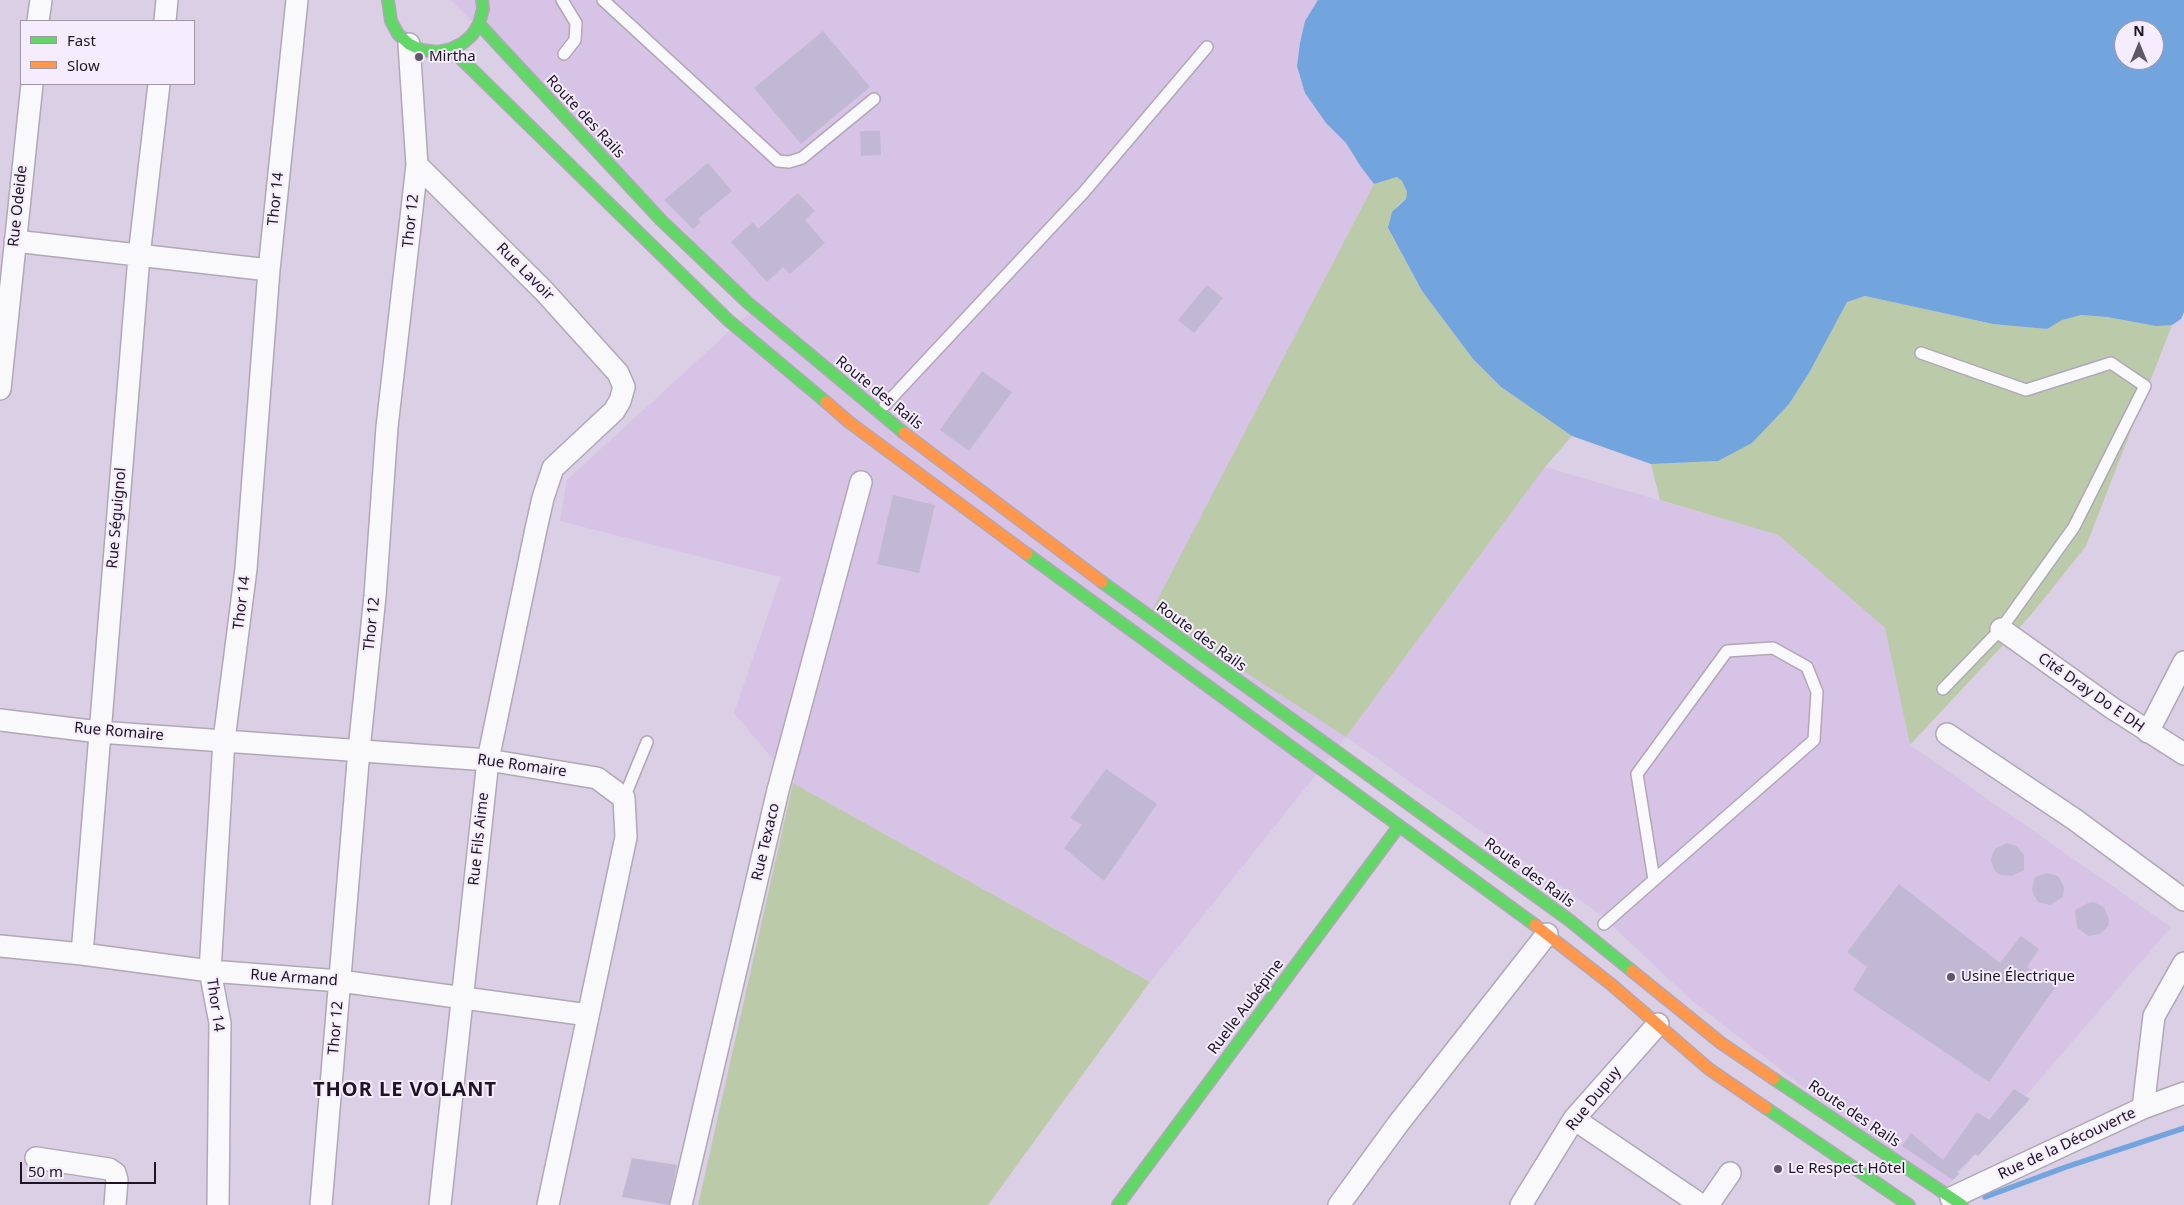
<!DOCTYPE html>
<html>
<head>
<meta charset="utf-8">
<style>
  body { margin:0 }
  #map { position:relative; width:2184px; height:1205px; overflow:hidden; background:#dacfe4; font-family:"Noto Sans",sans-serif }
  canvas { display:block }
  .legend { position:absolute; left:20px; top:20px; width:175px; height:65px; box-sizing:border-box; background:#f5ecfd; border:1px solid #9f96a6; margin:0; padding:6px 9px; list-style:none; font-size:15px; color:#1d1523 }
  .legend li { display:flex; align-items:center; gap:10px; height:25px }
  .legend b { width:25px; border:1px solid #9f96a6 }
  .north { position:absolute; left:2114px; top:20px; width:50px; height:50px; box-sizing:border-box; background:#f5ecfd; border:1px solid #9f96a6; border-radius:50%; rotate:0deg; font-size:14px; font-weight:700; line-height:20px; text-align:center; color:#1d1523 }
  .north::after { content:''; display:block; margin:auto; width:18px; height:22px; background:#5f5667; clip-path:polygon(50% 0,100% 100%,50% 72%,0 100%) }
  .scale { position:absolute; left:20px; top:1162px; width:136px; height:22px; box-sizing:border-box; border:2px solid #1d1523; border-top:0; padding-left:6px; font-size:15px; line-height:18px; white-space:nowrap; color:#1d1523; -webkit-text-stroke:4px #f5ecfd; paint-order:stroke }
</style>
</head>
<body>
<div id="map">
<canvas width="2184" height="1205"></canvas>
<ul class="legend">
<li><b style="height:6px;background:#63d668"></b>Fast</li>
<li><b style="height:6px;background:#ff974d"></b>Slow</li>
</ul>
<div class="north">N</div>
<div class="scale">50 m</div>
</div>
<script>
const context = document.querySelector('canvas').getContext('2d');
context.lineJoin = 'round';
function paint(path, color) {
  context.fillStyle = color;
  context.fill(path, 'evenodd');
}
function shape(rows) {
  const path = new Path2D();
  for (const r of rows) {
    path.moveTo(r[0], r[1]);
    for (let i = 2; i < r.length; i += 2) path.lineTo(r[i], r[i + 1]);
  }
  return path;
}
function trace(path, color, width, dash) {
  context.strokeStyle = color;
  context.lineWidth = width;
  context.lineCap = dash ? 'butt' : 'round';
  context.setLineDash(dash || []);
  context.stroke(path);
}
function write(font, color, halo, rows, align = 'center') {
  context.font = font + ' "Noto Sans",sans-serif';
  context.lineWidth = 4;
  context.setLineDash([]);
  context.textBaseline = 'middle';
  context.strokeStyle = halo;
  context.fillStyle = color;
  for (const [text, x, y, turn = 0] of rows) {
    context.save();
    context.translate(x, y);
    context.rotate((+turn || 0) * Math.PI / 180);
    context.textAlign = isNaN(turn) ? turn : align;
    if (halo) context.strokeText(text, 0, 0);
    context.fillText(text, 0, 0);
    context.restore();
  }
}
const built = shape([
  [451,0,1318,0,1305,21,1297,66,1326,123,1346,143,1361,167,1374,184,1152,612,1346,737,1545,467,1778,535,1885,628,1910,745,2171,927,1941,1194,1690,999,1600,914,1346,737,1150,982,793,783,734,713,781,577,560,521,567,480,758,305]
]);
const green = shape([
  [1397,177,1402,181,1407,192,1406,199,1398,205,1388,229,1422,291,1473,359,1501,387,1572,436,1545,467,1346,737,1151,612,1374,184],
  [1865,296,1993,324,2047,329,2062,319,2081,315,2107,317,2156,326,2172,325,2086,546,2031,615,1910,745,1885,628,1778,535,1660,500,1651,464,1718,461,1789,404,1809,373,1847,301],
  [793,783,1150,982,988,1205,698,1205]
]);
const water = shape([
  [1318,0,2184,0,2184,312,2181,319,2172,325,2156,326,2107,317,2081,315,2062,320,2047,329,1993,324,1865,296,1847,302,1809,373,1789,404,1752,443,1718,461,1651,464,1572,436,1501,387,1473,359,1422,291,1388,228,1392,212,1406,199,1407,192,1402,181,1397,177,1374,184,1361,167,1346,143,1326,123,1305,93,1297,66,1300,43,1305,21],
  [2124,30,2154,30,2154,60,2124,60]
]);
const stream = shape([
  [1985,1197,2066,1167,2184,1128]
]);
const building = shape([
  [823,31,870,87,801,144,754,88],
  [860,131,880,131,881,155,861,156],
  [708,163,732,191,698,219,701,222,693,229,664,200],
  [798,193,815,211,805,220,825,243,790,274,783,267,767,282,731,242,753,222,758,229],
  [1207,285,1223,298,1194,333,1178,320],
  [982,371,1012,392,969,451,940,430],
  [893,495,935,505,919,573,877,564],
  [1106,769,1157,804,1104,881,1064,848,1082,825,1070,818],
  [2007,843,2017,846,2024,855,2024,870,2012,876,2000,875,1995,871,1991,861,1992,855,1996,848],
  [2047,873,2058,876,2064,887,2063,897,2050,905,2038,902,2033,894,2032,889,2035,877],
  [1899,884,2000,963,2021,936,2039,949,2027,967,2056,986,1989,1082,1853,990,1867,967,1847,952],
  [2094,902,2104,907,2109,920,2108,926,2100,934,2088,936,2077,927,2075,910,2088,903],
  [2014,1089,2030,1099,1978,1156,1975,1154,1957,1172,1959,1174,1953,1180,1902,1146,1911,1133,1943,1160,1977,1112,1989,1120],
  [632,1158,677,1165,669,1205,622,1197]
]);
const lane = shape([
  [562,0,576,23,575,40,564,54],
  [603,0,778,161,789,162,802,158,874,99],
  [1921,353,2026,390,2111,363,2145,386,2074,527,2001,629,1943,689],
  [885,405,1084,192,1207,47],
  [624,798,647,742],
  [1604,924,1654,880,1814,740,1817,692,1807,667,1773,648,1727,651,1637,774,1654,880]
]);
const street = shape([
  [38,21,41,0],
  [165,21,167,0],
  [417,165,544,291,618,373,624,387,620,401,614,411,553,468,543,498,536,529,488,760,440,1205],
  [15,241,269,270],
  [0,389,32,84],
  [2001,629,2112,708,2184,754],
  [0,720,99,732,488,760,597,778,624,798,626,837,548,1205],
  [2148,732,2184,662],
  [1947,734,2074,819,2184,900],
  [0,946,82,954,210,971,340,981,588,1015],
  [82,954,139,256,159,84],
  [2143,1108,2154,1016,2184,963],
  [1574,1119,1701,1205],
  [36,1158,109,1169,115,1173,117,1180,115,1205],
  [1951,1198,2143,1108,2184,1093],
  [218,1205,220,1023,210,971,224,740,246,569,269,270,297,0],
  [321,1205,359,750,375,596,387,427,417,165,409,44],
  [681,1205,778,790,861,482],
  [1339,1205,1398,1124,1547,934],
  [1521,1205,1574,1119,1658,1024],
  [1708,1205,1730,1173]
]);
const fast = shape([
  [388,0,391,21,398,34,409,44,422,50,437,52,451,49,463,43,472,35,479,24,483,9,482,0],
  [479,24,661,220,747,302,904,433],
  [451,49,728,320,826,402],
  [1027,554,1535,925],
  [1102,582,1569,920,1632,971],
  [1774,1079,1962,1205],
  [1766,1108,1909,1205],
  [1118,1205,1399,826]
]);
const slow = shape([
  [826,402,849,422,1027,554],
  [904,433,1102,582],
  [1535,925,1612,985,1709,1069,1766,1108],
  [1632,971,1721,1043,1774,1079]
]);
const markers = [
  [419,57,5,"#5f5667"],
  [1951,977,5,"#5f5667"],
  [1778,1169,5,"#5f5667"]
];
const poiNames = [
  ["Mirtha",429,57],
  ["Usine Électrique",1961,977],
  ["Le Respect Hôtel",1788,1169]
];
const streetNames = [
  ["Route des Rails",585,117,47],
  ["Thor 14",276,199,-84],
  ["Rue Odeide",18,206,-84],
  ["Thor 12",411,221,-84],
  ["Rue Lavoir",525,272,45],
  ["Route des Rails",879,393,39],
  ["Rue Séguignol",117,518,-85],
  ["Thor 14",242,603,-83],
  ["Thor 12",372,624,-84],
  ["Route des Rails",1201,637,36],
  ["Cité Dray Do E DH",2091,693,35],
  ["Rue Romaire",119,732,5],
  ["Rue Romaire",522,766,8],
  ["Rue Fils Aime",479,839,-84],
  ["Rue Texaco",766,842,-77],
  ["Route des Rails",1529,873,36],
  ["Rue Armand",294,978,4],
  ["Thor 14",215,1005,82],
  ["Ruelle Aubépine",1246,1007,-53],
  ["Thor 12",336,1028,-85],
  ["Rue Dupuy",1594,1099,-51],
  ["Route des Rails",1854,1114,34],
  ["Rue de la Découverte",2067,1144,-25]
];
const districtNames = [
  ["THOR LE VOLANT",405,1090]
];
paint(built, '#d6c3e6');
paint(green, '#bbcbaa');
paint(water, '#72a4de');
trace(stream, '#72a4de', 5.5);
paint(building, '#c1b9d4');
trace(lane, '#b0a7b7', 14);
trace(street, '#b0a7b7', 24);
trace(fast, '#b0a7b7', 14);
trace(slow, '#b0a7b7', 14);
trace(lane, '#f9f8fb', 11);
trace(street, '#f9f8fb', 21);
trace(fast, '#63d668', 11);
trace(slow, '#ff974d', 11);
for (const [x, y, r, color] of markers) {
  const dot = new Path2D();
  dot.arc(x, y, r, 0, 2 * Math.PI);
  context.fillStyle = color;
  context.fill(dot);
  trace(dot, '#f5ecfd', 2);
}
write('15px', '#1d1523', '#f5ecfd', poiNames, 'left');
write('15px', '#1d1523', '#f5ecfd', streetNames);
context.letterSpacing = '1px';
write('bold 20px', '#1d1523', '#f5ecfd', districtNames);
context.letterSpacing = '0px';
</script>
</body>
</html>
